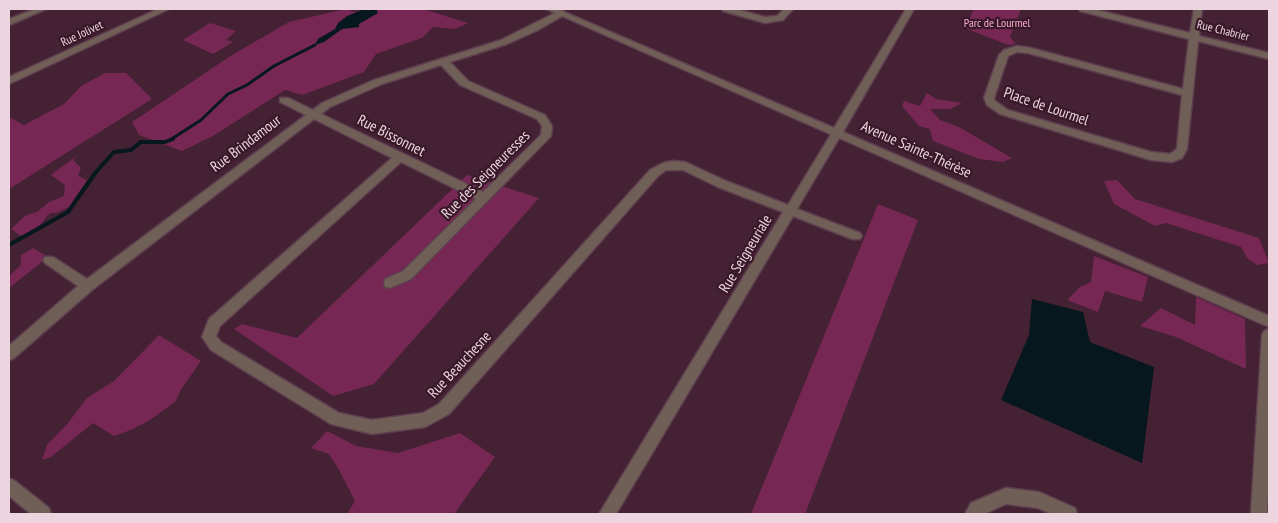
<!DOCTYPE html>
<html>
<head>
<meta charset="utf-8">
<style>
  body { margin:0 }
  #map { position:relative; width:1278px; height:523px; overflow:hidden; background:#423; font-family:"PT Sans Narrow",sans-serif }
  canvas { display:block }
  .frame { position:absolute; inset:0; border:10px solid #ecd5df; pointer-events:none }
</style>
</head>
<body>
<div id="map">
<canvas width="1278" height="523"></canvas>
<div class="frame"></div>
</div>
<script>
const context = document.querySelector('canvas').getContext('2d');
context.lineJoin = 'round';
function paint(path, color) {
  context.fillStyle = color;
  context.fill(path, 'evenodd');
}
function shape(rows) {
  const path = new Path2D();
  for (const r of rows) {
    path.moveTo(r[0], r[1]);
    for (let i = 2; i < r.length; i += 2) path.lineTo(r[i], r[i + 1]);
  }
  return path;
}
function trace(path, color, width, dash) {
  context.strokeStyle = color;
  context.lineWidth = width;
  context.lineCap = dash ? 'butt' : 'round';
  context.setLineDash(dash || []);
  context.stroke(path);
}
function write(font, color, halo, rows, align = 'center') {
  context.font = font + ' "PT Sans Narrow",sans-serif';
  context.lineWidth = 4.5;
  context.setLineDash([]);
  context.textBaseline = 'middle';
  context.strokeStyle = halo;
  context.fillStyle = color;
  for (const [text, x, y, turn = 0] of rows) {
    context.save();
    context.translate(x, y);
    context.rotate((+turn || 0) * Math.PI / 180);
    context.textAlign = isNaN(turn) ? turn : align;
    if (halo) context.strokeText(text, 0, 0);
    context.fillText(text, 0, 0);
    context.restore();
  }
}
const green = shape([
  [346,9,354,12,364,9,423,9,468,23,455,29,433,27,422,38,376,54,364,72,302,95,285,90,213,136,182,151,139,135,132,122,232,55,289,22],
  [974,9,1021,9,1010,37,1016,44,1008,45,965,28],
  [210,23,236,31,226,40,233,42,213,54,183,40],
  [105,73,126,73,152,99,9,189,9,117,24,125,64,104,81,86],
  [927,93,936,99,962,103,950,109,930,109,940,120,959,127,1012,158,1003,162,979,159,933,141,930,129,919,126,902,106,904,101,920,106],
  [79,154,73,160,81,168,78,176,87,180,69,207,56,213,50,213,35,231,21,236,11,229,25,216,37,212,49,202,64,196,65,185,51,175],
  [467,175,539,198,374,384,333,396,234,329,242,324,297,338],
  [1117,180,1135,199,1259,238,1269,263,1257,265,1247,258,1241,247,1166,223,1155,226,1114,204,1104,181],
  [878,204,918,220,805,514,751,514],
  [33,248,48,257,9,288,9,276,21,265,21,255],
  [1094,256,1148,277,1142,302,1105,291,1098,312,1067,300,1080,287,1091,282],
  [1196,297,1245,319,1246,369,1176,337,1140,326,1161,308,1195,325],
  [159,335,201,361,182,388,175,402,150,420,131,430,114,436,93,423,51,457,42,460,47,445,68,423,87,398,114,381],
  [327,431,356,446,398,453,460,433,495,457,454,514,347,514,355,501,338,468,329,454,311,448]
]);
const water = shape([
  [364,9,376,9,378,13,359,24,359,27,342,29,324,42,315,45,318,39,335,29,338,23,347,16],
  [1032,299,1083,312,1090,342,1154,367,1142,463,1001,400,1029,335]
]);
const streamFar1 = shape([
  [170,140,201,120,228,94,247,85,274,66,315,45]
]);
const stream = shape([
  [9,245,68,212,96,172,114,152,131,150,141,142,165,142,173,139]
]);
const minor = shape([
  [35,9,46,9,9,25,9,19,35,9],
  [158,9,169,9,9,84,9,77,158,9],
  [722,9,735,9,765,17,777,16,784,9,793,9,783,20,765,23,723,11,722,9],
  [1079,9,1093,9,1190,33,1194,9,1202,9,1199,36,1269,53,1269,59,1198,41,1187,149,1182,158,1172,162,1151,160,1000,114,987,105,984,98,999,55,1004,50,1017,46,1031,48,1183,89,1189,39,1080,11,1079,9],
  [1017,52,1028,53,1182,95,1177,149,1170,154,1151,152,1008,110,995,101,994,98,1008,56,1017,52],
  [561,10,564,11,564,15,538,30,507,44,450,62,468,81,545,115,552,126,551,136,411,279,390,288,385,287,384,283,385,279,403,271,476,199,401,162,220,326,216,336,221,342,339,413,372,420,423,413,439,404,650,170,663,163,673,161,685,162,726,181,788,205,833,131,841,131,842,133,797,209,860,233,862,236,860,239,852,239,793,216,616,514,599,514,783,212,718,187,683,170,666,170,658,176,449,414,425,427,372,434,331,424,211,350,202,337,209,319,392,158,314,119,92,290,14,358,9,360,9,346,78,286,45,263,43,260,45,257,53,257,87,279,306,115,280,102,280,98,288,98,313,110,322,103,374,80,501,40,561,10],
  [441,65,460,85,537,119,542,126,541,135,483,192,321,114,330,107,382,84,441,65],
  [1269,329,1269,469,1267,514,1251,514,1262,335,1264,331,1269,329],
  [9,478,15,481,49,508,51,514,31,514,9,496,9,478],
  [1006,488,1039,492,1075,508,1077,514,1052,514,1038,508,1006,504,984,514,965,514,971,503,1006,488]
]);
const tertiary = shape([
  [546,9,557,9,834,128,906,9,914,9,843,132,1269,316,1269,327,546,9]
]);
const farParknames = [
  ["Parc de Lourmel",997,24]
];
const farStreetnames = [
  ["Rue Chabrier",1223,31,14],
  ["Rue Jolivet",82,34,-25]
];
const streetNames = [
  ["Place de Lourmel",1046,107,19],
  ["Rue Bissonnet",391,136,27],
  ["Rue Brindamour",246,144,-37],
  ["Avenue Sainte-Thérèse",916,150,24],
  ["Rue des Seigneuresses",486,175,-45],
  ["Rue Seigneuriale",746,254,-59],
  ["Rue Beauchesne",460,365,-47]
];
paint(green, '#762754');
paint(water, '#07171e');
trace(streamFar1, '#07171e', 3);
trace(stream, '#07171e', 4);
trace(minor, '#5f3f4f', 3);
trace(tertiary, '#5f3f4f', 3);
paint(minor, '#705f56');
paint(tertiary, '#705f56');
write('12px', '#f8aed2', '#391829', farParknames);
write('12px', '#ecd5df', '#391829', farStreetnames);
write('15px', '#ecd5df', '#391829', streetNames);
</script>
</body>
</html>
